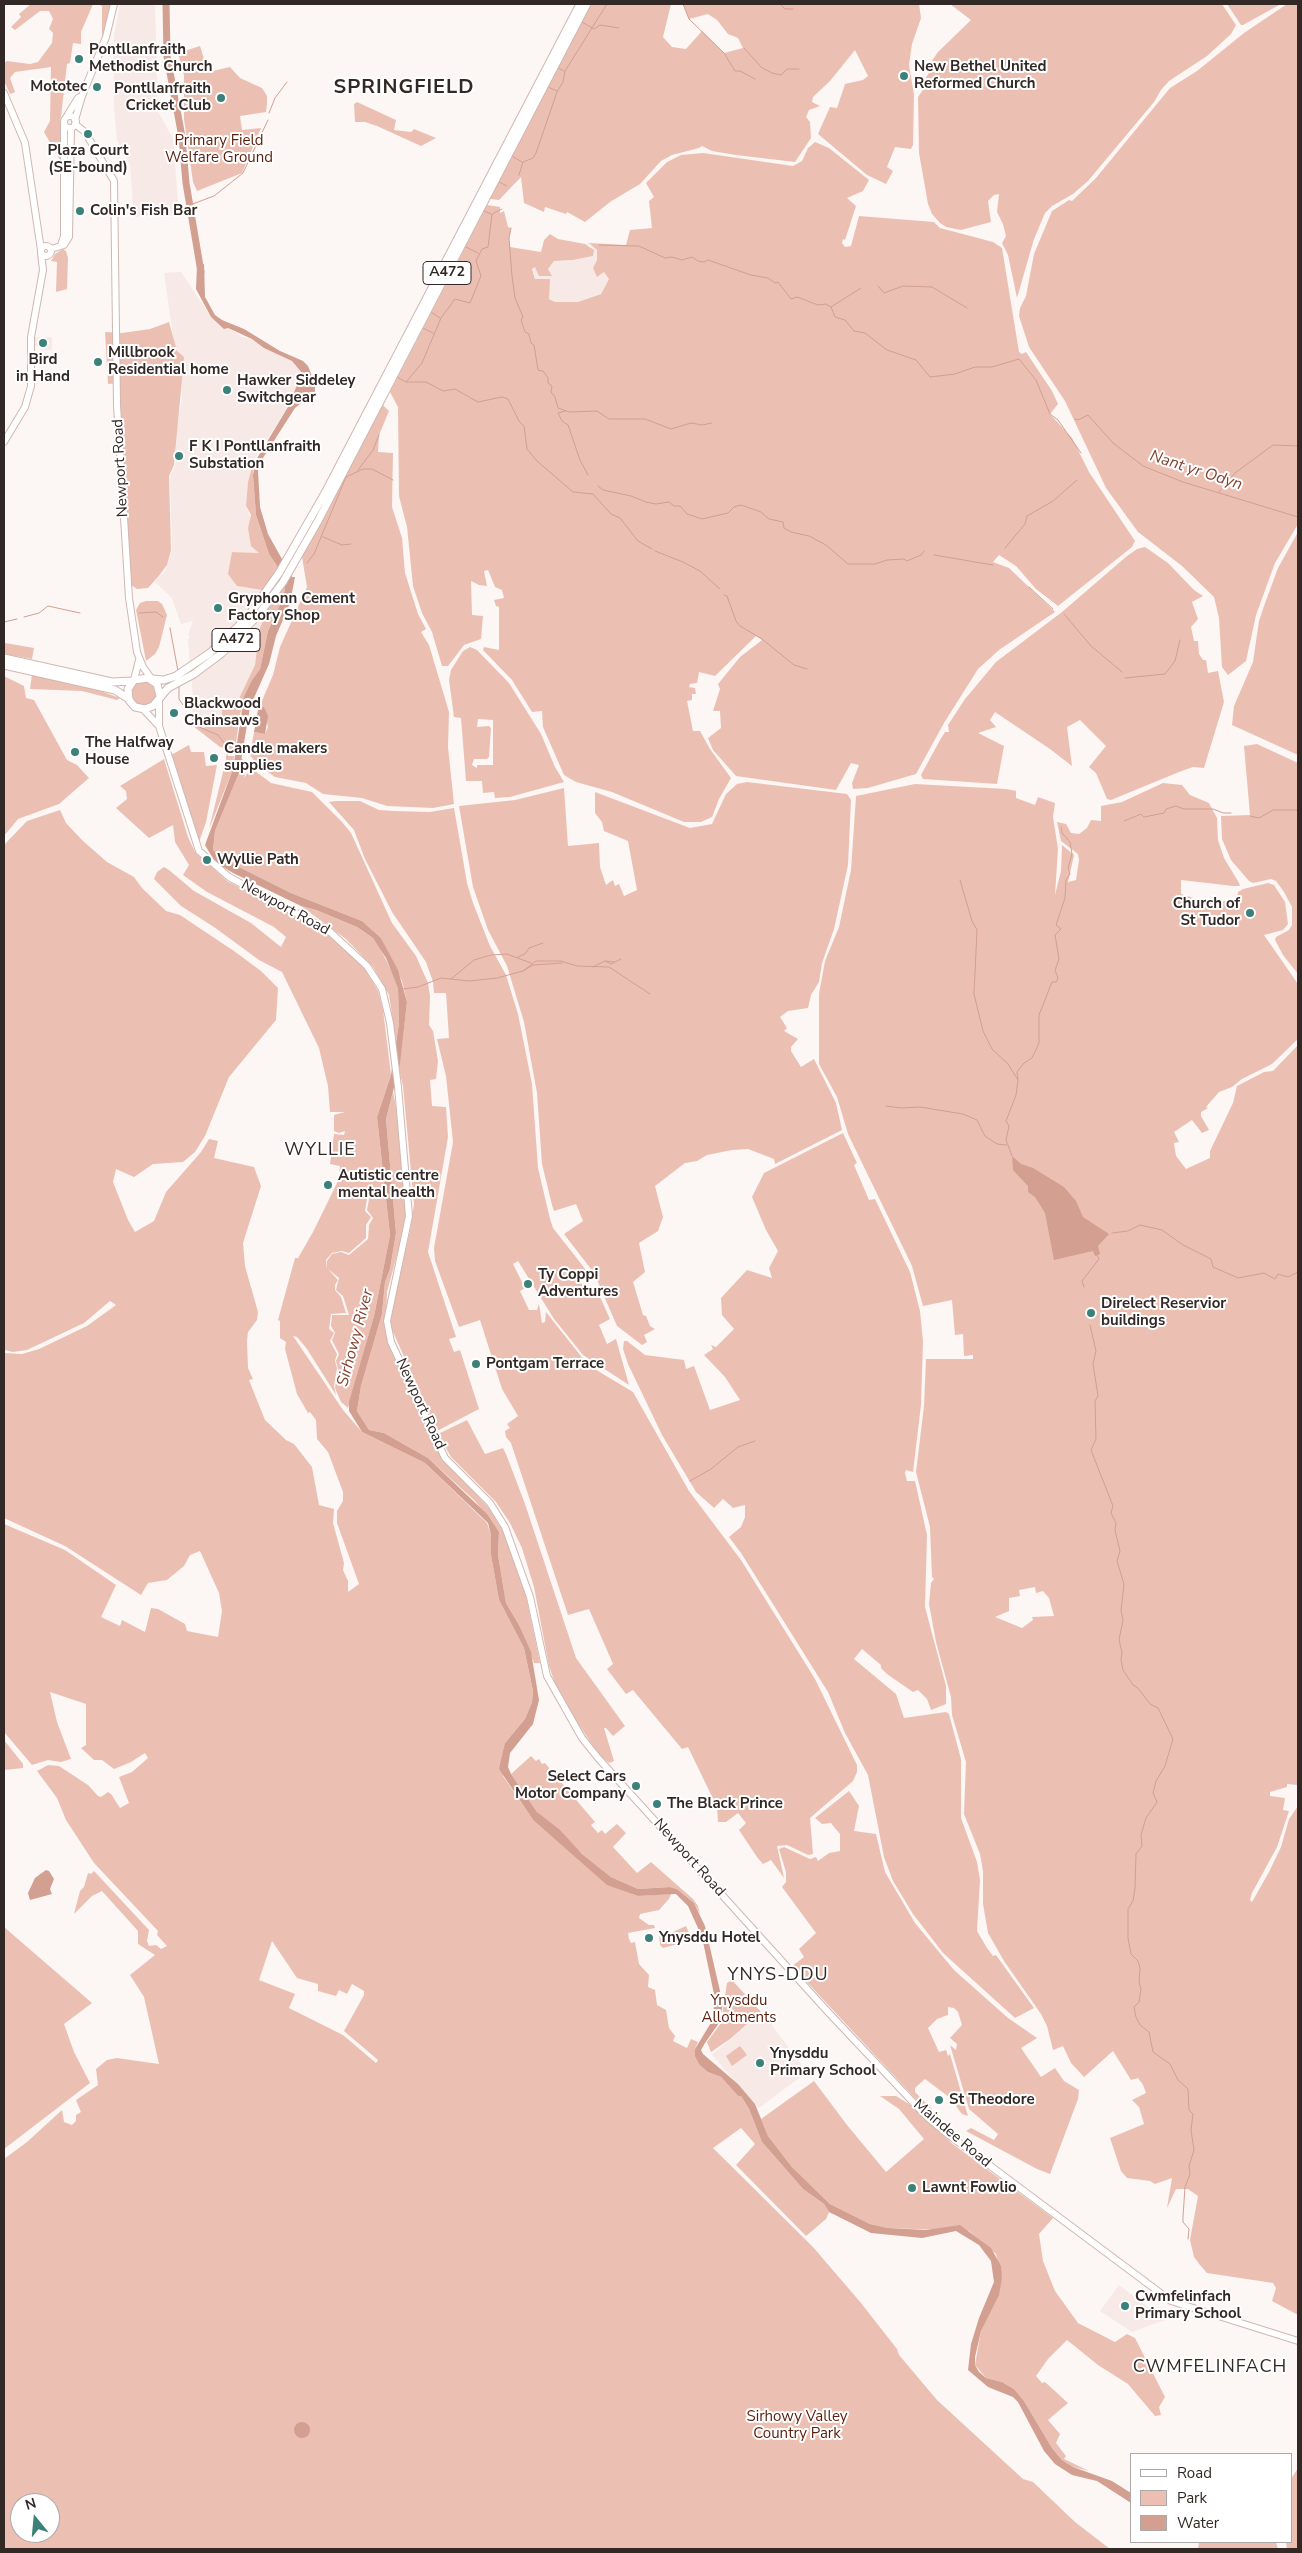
<!DOCTYPE html>
<html>
<head>
<meta charset="utf-8">
<style>
  body { margin:0 }
  #map { position:relative; width:1302px; height:2553px; overflow:hidden; background:#fcf6f5; font-family:"Nunito Sans",sans-serif }
  canvas { display:block }
  .frame { position:absolute; inset:0; border:5px solid #322825; pointer-events:none }
  .legend { position:absolute; left:1130px; top:2453px; width:162px; height:90px; box-sizing:border-box; background:#fff; border:1px solid #ada9a8; margin:0; padding:6px 9px; list-style:none; font-size:15px; color:#322825 }
  .legend li { display:flex; align-items:center; gap:10px; height:25px }
  .legend b { width:25px; border:1px solid #ada9a8 }
  .north { position:absolute; left:10px; top:2493px; width:50px; height:50px; box-sizing:border-box; background:#fff; border:1px solid #ada9a8; border-radius:50%; rotate:343deg; font-size:14px; font-weight:700; line-height:20px; text-align:center; color:#322825 }
  .north::after { content:''; display:block; margin:auto; width:18px; height:22px; background:#3a8179; clip-path:polygon(50% 0,100% 100%,50% 72%,0 100%) }
</style>
</head>
<body>
<div id="map">
<canvas width="1302" height="2553"></canvas>
<div class="frame"></div>
<ul class="legend">
<li><b style="height:6px;background:#fff"></b>Road</li>
<li><b style="height:14px;background:#ebc0b3"></b>Park</li>
<li><b style="height:14px;background:#d29f91"></b>Water</li>
</ul>
<div class="north">N</div>
</div>
<script>
const context = document.querySelector('canvas').getContext('2d');
context.lineJoin = 'round';
function paint(path, color) {
  context.fillStyle = color;
  context.fill(path, 'evenodd');
}
function shape(rows) {
  const path = new Path2D();
  for (const r of rows) {
    if (r.length === 3) {
      path.moveTo(r[0] + r[2], r[1]);
      path.arc(r[0], r[1], r[2], 0, 2 * Math.PI);
      continue;
    }
    path.moveTo(r[0], r[1]);
    for (let i = 2; i < r.length; i += 2) path.lineTo(r[i], r[i + 1]);
  }
  return path;
}
function trace(path, color, width, dash) {
  context.strokeStyle = color;
  context.lineWidth = width;
  context.lineCap = dash ? 'butt' : 'round';
  context.setLineDash(dash || []);
  context.stroke(path);
}
function write(font, color, halo, rows, align = 'center') {
  context.font = font + ' "Nunito Sans",sans-serif';
  context.lineWidth = 4;
  context.setLineDash([]);
  context.textBaseline = 'middle';
  context.strokeStyle = halo;
  context.fillStyle = color;
  for (const [text, x, y, turn = 0] of rows) {
    context.save();
    context.translate(x, y);
    context.rotate((+turn || 0) * Math.PI / 180);
    context.textAlign = isNaN(turn) ? turn : align;
    if (halo) context.strokeText(text, 0, 0);
    context.fillText(text, 0, 0);
    context.restore();
  }
}
const built = shape([
  [123,4,155,4,158,111,173,139,179,214,134,217,130,164,117,140,114,107,114,36,120,6],
  [589,243,597,250,597,260,593,268,598,276,604,272,609,279,601,294,578,302,555,302,549,299,535,280,533,267,552,276,548,269,554,261,573,260,593,256,591,246,585,244],
  [181,272,211,317,242,337,252,339,292,361,302,373,288,407,254,460,248,482,246,506,251,520,248,528,260,553,232,552,237,586,262,590,267,610,257,645,255,665,235,708,221,706,223,721,203,728,197,726,192,715,193,696,188,640,190,636,188,635,193,621,181,624,172,598,155,582,165,571,172,550,170,477,175,466,177,429,182,397,164,273],
  [34,337,52,337,52,350,41,350,40,346,34,346],
  [762,2012,807,2072,759,2108,712,2055],
  [1119,2285,1141,2302,1165,2320,1132,2332,1100,2311]
]);
const green = shape([
  [31,4,93,4,81,32,81,44,73,43,70,63,67,64,60,125,60,160,44,132,50,121,51,67,15,72,10,78,15,92,10,94,4,81,4,63,7,61,30,64,38,62,52,43,53,33,49,29,53,19,49,11,40,11,15,30,11,27,21,17,19,14],
  [98,4,112,4,102,40,102,6],
  [591,4,671,4,663,37,672,47,686,49,702,31,724,53,743,48,738,38,728,34,717,20,708,14,689,19,683,4,919,4,921,18,912,44,909,65,914,95,913,145,911,149,895,147,887,167,893,171,886,184,867,175,818,134,830,107,837,108,845,84,863,80,868,76,855,50,830,81,813,97,812,102,820,106,809,110,806,117,810,122,811,138,795,162,736,155,712,151,702,146,699,148,672,155,661,161,640,184,610,202,585,222,567,212,566,214,545,207,544,212,524,203,521,177,499,200,490,199],
  [950,4,1222,4,1236,25,1231,34,1207,56,1169,81,1161,90,1154,102,1088,181,1073,194,1052,206,1045,213,1034,239,1017,298,1008,255,1002,243,1006,236,1003,224,997,212,999,194,994,195,988,201,991,222,961,230,946,227,940,223,932,214,928,204,919,153,918,97,927,84,924,81,930,71,931,62,938,52,971,20],
  [1227,4,1281,4,1243,25,1241,25],
  [1287,4,1298,4,1298,524,1275,563,1256,615,1246,661,1228,675,1222,667,1219,618,1214,597,1182,566,1138,532,1106,488,1065,401,1029,347,1019,316,1020,308,1026,296,1034,254,1052,211,1069,200,1072,201,1096,178,1170,88,1197,71,1244,33],
  [200,46,208,72,230,67,240,78,262,88,267,96,267,104,266,112,240,116,242,130,261,128,242,173,197,191,193,182,184,119,184,75,178,53],
  [357,102,396,120,394,130,411,132,414,129,436,138,421,146,377,126,365,122,355,122,354,104],
  [815,142,829,148,869,180,863,191,847,198,856,206,845,240,843,239,842,243,845,247,851,246,859,216,934,222,940,228,993,242,1002,248,1019,352,1022,354,1026,352,1052,391,1058,404,1050,414,1072,438,1089,472,1135,541,1132,547,1058,606,1036,589,1016,566,999,555,993,562,1009,568,1055,612,999,650,978,669,944,723,916,774,868,788,853,789,852,783,859,765,851,763,836,790,736,776,713,750,708,738,721,728,720,711,713,711,720,689,718,684,740,657,762,640,756,636,715,676,699,672,697,683,690,684,689,687,695,688,696,694,692,694,692,700,687,701,693,731,700,731,710,749,731,778,719,799,712,817,701,822,684,822,612,792,576,782,564,775,543,727,542,711,532,712,512,680,483,650,484,647,499,650,499,607,496,606,494,600,504,598,502,590,495,587,488,570,484,571,487,586,479,585,471,581,472,615,483,616,481,639,464,645,448,666,442,666,432,632,422,613,413,586,407,527,399,496,398,407,390,392,487,205,500,207,500,213,504,211,508,227,511,228,509,238,510,247,541,252,544,240,550,234,558,239,585,244,594,250,593,256,573,260,554,261,548,269,552,276,539,276,535,267,532,269,535,279,550,279,549,299,555,302,578,302,601,294,609,279,604,272,597,277,593,268,597,260,597,250,589,243,626,245,630,230,652,228,649,201,654,197,646,183,667,162,681,155,703,153,793,166,802,161,808,148],
  [63,249,66,251,68,258,67,289,56,292,57,262,51,261,55,254],
  [169,322,177,351,184,357,174,465,169,476,171,550,167,565,158,577,148,588,137,589,131,585,120,422,120,383,108,384,105,332,122,333,150,329],
  [383,405,389,411,379,435,378,452,393,453,392,507,402,538,405,573,418,614,426,629,421,632,429,645,449,712,448,747,454,804,433,808,387,806,362,798,323,794,306,783,275,777,256,763,250,755,254,732,265,734,268,727,264,708,258,710,273,675,280,647,307,587,302,557],
  [254,460,253,475,256,515,269,554,277,566,285,588,283,598,268,631,260,669,252,680,240,714,235,750,220,747,193,726,196,725,203,728,223,721,221,706,235,707,255,665,259,631,267,610,262,590,237,586,228,574,232,552,259,553,251,546,248,528,251,515,246,506,248,482],
  [1298,532,1298,755,1232,725,1234,706,1253,662,1259,621,1264,606,1278,568],
  [1145,547,1168,563,1194,590,1203,596,1192,602,1198,619,1191,627,1194,641,1198,641,1199,654,1203,660,1206,660,1208,673,1218,671,1224,702,1204,768,1193,767,1179,772,1111,800,1107,799,1096,773,1089,767,1106,746,1080,720,1067,727,1072,766,1050,749,995,712,990,720,996,727,978,733,1004,746,997,784,923,779,921,775,940,740,945,732,949,732,948,725,965,699,996,662,1062,612,1127,556,1137,549],
  [146,601,158,601,162,604,167,615,159,647,155,654,146,661,136,610,140,603],
  [4,633,5,643,34,648,32,659,4,654],
  [470,647,477,650,509,683,541,734,555,767,564,782,510,797,495,798,494,792,483,793,482,781,466,781,461,718,454,717,449,680,451,670,463,651],
  [478,719,493,720,493,765,477,765,477,768,472,765,474,759,487,759,489,757,491,728,489,726,477,727],
  [32,674,89,687,120,698,117,700,82,691,30,689],
  [4,676,24,686,26,698,34,700,67,760,77,765,89,778,59,804,18,819,4,836],
  [144,693,12],
  [1257,744,1298,763,1298,974,1283,955,1275,940,1276,937,1289,930,1292,925,1292,907,1284,892,1276,881,1271,879,1253,883,1249,881,1231,860,1222,839,1221,816,1250,815,1244,746],
  [189,745,191,752,204,752,206,766,217,765,206,822,199,842,171,755],
  [227,756,234,756,233,769,209,829],
  [241,757,247,766,244,778,251,768,271,783,312,792,342,822,351,833,392,923,416,956,428,983,430,996,429,1025,433,1031,438,1061,436,1079,430,1080,432,1106,446,1107,448,1137,428,1252,456,1337,449,1339,454,1352,460,1350,479,1409,437,1431,390,1325,398,1281,410,1231,414,1204,403,1086,399,1069,407,1002,402,981,381,938,362,921,291,893,225,860,213,850,215,831,239,773],
  [164,759,188,837,195,852,227,881,323,930,363,966,378,991,383,1010,391,1075,377,1117,390,1235,374,1316,348,1408,341,1402,335,1388,338,1368,336,1361,339,1354,332,1340,335,1333,331,1326,332,1315,349,1315,343,1296,336,1290,339,1278,328,1269,338,1280,335,1285,335,1290,341,1297,346,1313,331,1314,329,1329,334,1333,330,1341,337,1354,335,1361,337,1368,334,1386,336,1395,307,1349,297,1337,293,1336,343,1410,362,1432,425,1463,487,1523,491,1535,491,1555,499,1600,524,1648,533,1691,532,1702,525,1719,505,1743,503,1776,533,1820,607,1884,638,1896,671,1894,669,1899,659,1910,640,1914,639,1918,649,1925,654,1925,655,1928,628,1933,629,1939,631,1943,635,1942,639,1964,649,1975,648,1987,655,1990,657,2005,666,2010,669,2028,675,2036,673,2041,687,2048,691,2039,698,2042,695,2049,708,2072,721,2077,738,2096,741,2096,749,2109,762,2142,803,2189,824,2204,829,2212,826,2219,806,2236,736,2165,755,2144,741,2128,713,2148,813,2247,861,2303,897,2349,899,2355,937,2400,1023,2479,1033,2482,1075,2522,1110,2549,4,2549,4,2159,27,2142,62,2110,64,2122,72,2125,76,2121,76,2115,81,2112,76,2100,98,2085,96,2069,107,2060,117,2058,159,2064,144,1997,130,1975,155,1955,138,1944,138,1931,102,1891,92,1896,74,1914,80,1891,84,1887,88,1873,91,1874,94,1871,149,1930,147,1941,149,1946,156,1945,161,1949,167,1946,157,1935,158,1931,94,1863,66,1820,57,1798,37,1771,48,1765,59,1766,88,1785,98,1796,101,1797,108,1792,111,1794,120,1808,129,1803,119,1777,132,1772,148,1758,145,1753,131,1762,114,1769,102,1760,94,1760,81,1748,86,1745,86,1704,50,1692,57,1722,71,1759,61,1762,48,1760,32,1765,4,1732,4,1524,65,1550,116,1585,101,1617,120,1626,122,1620,145,1632,151,1608,158,1609,185,1624,187,1631,218,1637,222,1611,219,1593,200,1551,190,1555,184,1566,167,1580,148,1583,141,1595,65,1546,4,1518,4,1353,22,1354,39,1349,87,1326,116,1305,110,1301,84,1323,27,1350,13,1352,4,1350,4,845,27,821,60,810,66,823,82,840,107,862,134,877,142,888,166,911,180,915,234,951,261,971,278,988,276,1020,229,1077,205,1136,195,1152,183,1162,153,1164,134,1177,116,1169,113,1182,128,1220,135,1232,154,1221,166,1192,201,1152,209,1139,218,1141,214,1158,254,1167,261,1186,243,1243,245,1266,258,1312,257,1320,248,1332,247,1341,248,1368,253,1379,249,1380,265,1420,286,1440,294,1444,312,1467,319,1505,334,1509,333,1523,344,1563,343,1570,348,1581,348,1592,359,1584,337,1523,337,1511,343,1501,343,1492,328,1452,317,1439,316,1420,310,1412,308,1413,297,1394,285,1349,286,1342,280,1338,280,1321,278,1320,295,1258,298,1258,313,1232,338,1181,340,1166,330,1164,334,1134,344,1135,345,1131,339,1133,334,1131,334,1115,345,1112,330,1112,328,1086,319,1048,282,972,259,960,214,927,181,906,154,879,157,872,164,867,169,870,194,891,251,923,281,947,286,937,274,927,207,892,183,875,189,865,175,842,173,825,149,838,116,808,127,799,126,791,120,786],
  [364,1187,370,1194,367,1210,373,1218,369,1225,368,1239,349,1255,341,1252,332,1254,327,1261,327,1269,326,1260,332,1253,342,1251,349,1253,366,1238,366,1225,371,1217,365,1211,368,1193,364,1190,354,1192,345,1189,353,1191],
  [272,1941,297,1978,318,1984,318,1991,336,1996,339,1990,347,1994,352,1984,364,1991,364,1995,344,2031,378,2060,376,2063,343,2035,289,2008,295,1994,259,1980],
  [20,2503,50,2503,50,2533,20,2533],
  [747,782,847,794,851,800,848,865,834,929,822,963,819,982,811,995,808,1008,788,1011,780,1017,787,1028,784,1031,798,1039,791,1047,791,1051,801,1067,814,1059,836,1103,842,1130,775,1164,774,1159,748,1149,732,1150,707,1155,697,1161,685,1163,655,1186,663,1217,658,1231,639,1243,645,1272,633,1282,643,1315,646,1316,650,1326,655,1329,644,1335,647,1342,642,1345,617,1326,594,1273,564,1234,583,1221,576,1204,554,1211,552,1205,542,1164,537,1093,524,1022,507,966,488,930,473,887,459,806,515,800,564,788,568,846,599,843,600,867,606,885,613,880,615,886,619,884,624,896,637,890,628,841,604,831,602,822,595,813,595,792,690,828,712,824,726,794,737,784],
  [1163,783,1182,785,1190,795,1209,803,1217,818,1218,840,1224,858,1239,883,1240,886,1233,886,1181,880,1181,894,1206,902,1214,903,1237,899,1238,892,1243,889,1268,883,1274,885,1285,902,1288,924,1283,930,1264,935,1298,984,1298,1039,1272,1064,1242,1079,1232,1087,1219,1092,1206,1107,1208,1108,1201,1112,1201,1116,1209,1130,1202,1133,1192,1120,1174,1132,1179,1142,1174,1143,1176,1156,1186,1169,1210,1158,1210,1151,1233,1103,1237,1086,1264,1072,1273,1071,1298,1045,1298,1785,1287,1784,1287,1787,1270,1792,1270,1796,1285,1798,1283,1810,1289,1811,1277,1847,1252,1893,1250,1900,1252,1902,1269,1872,1281,1847,1289,1819,1298,1806,1298,2315,1272,2301,1276,2288,1273,2283,1207,2273,1200,2265,1194,2257,1190,2240,1198,2196,1188,2189,1176,2189,1167,2208,1172,2178,1155,2184,1150,2181,1127,2178,1121,2171,1110,2138,1144,2124,1139,2107,1132,2100,1146,2093,1143,2085,1138,2078,1131,2080,1113,2051,1084,2077,1071,2063,1063,2046,1053,2050,1047,2026,1041,2014,1004,1961,988,1933,983,1904,983,1871,980,1854,964,1814,966,1762,952,1715,951,1697,936,1642,929,1604,931,1583,934,1579,932,1577,930,1527,916,1472,924,1406,926,1359,973,1359,973,1355,964,1356,963,1334,955,1335,952,1300,923,1306,912,1266,848,1134,837,1097,819,1064,819,994,825,961,839,927,851,870,856,796,915,784,1006,789,1016,791,1016,798,1035,805,1038,797,1055,803,1053,817,1058,849,1055,895,1061,871,1062,845,1074,855,1068,882,1076,880,1079,860,1078,854,1061,841,1057,822,1066,824,1071,833,1079,834,1087,828,1091,820,1101,821,1101,806,1122,802],
  [1035,1587,1036,1593,1043,1591,1049,1598,1054,1616,1032,1617,1033,1620,1022,1628,995,1617,1009,1611,1009,1598,1020,1596,1019,1590],
  [336,801,360,801,379,810,394,811,430,812,454,808,467,883,473,903,490,946,506,975,518,1014,532,1084,538,1168,550,1219,553,1228,586,1270,577,1276,583,1286,596,1288,610,1319,599,1325,607,1344,616,1339,629,1385,583,1355,554,1319,518,1261,513,1264,525,1288,520,1291,529,1310,537,1310,539,1304,542,1323,545,1322,546,1312,588,1365,633,1392,689,1491,741,1560,815,1679,857,1765,857,1772,853,1781,810,1818,813,1854,808,1855,787,1845,777,1846,784,1878,771,1860,763,1864,757,1857,739,1830,746,1823,738,1813,726,1822,718,1822,717,1807,688,1747,682,1749,633,1690,626,1694,607,1669,613,1664,589,1609,568,1615,511,1443,506,1437,505,1431,510,1428,507,1424,518,1416,502,1389,480,1320,459,1327,435,1261,434,1248,453,1142,446,1076,437,1039,449,1038,446,993,434,993,433,982,426,962,392,912,365,859,354,830,329,802],
  [301,906,316,910,357,927,373,938,379,946,398,984,399,1023,396,1041,389,995,373,967,346,939],
  [393,1091,399,1124,407,1218,387,1292,386,1334,426,1429,442,1459,489,1508,507,1537,526,1596,540,1663,534,1663,519,1625,506,1603,498,1555,499,1532,475,1501,428,1458,384,1433,369,1430,357,1411,361,1386,382,1314,385,1282,390,1269,396,1233,386,1119],
  [843,1133,857,1163,854,1165,869,1200,875,1199,910,1272,920,1311,923,1341,921,1405,913,1472,906,1470,905,1473,907,1481,915,1481,927,1535,925,1607,946,1686,946,1704,931,1710,927,1699,918,1690,913,1692,887,1674,881,1668,881,1665,862,1649,854,1659,896,1694,904,1718,946,1712,949,1714,961,1759,961,1818,977,1862,980,1880,977,1931,987,1948,993,1956,996,1955,1034,2008,1015,2018,943,1953,913,1914,893,1881,884,1857,868,1775,845,1733,828,1692,741,1553,729,1537,741,1527,745,1517,745,1505,733,1508,723,1499,714,1508,696,1492,662,1435,628,1364,623,1349,624,1341,627,1341,645,1355,684,1360,686,1369,694,1366,710,1410,740,1400,725,1377,704,1355,713,1349,711,1345,716,1347,734,1329,722,1315,721,1298,747,1270,772,1278,769,1268,778,1251,766,1230,752,1197,764,1173],
  [467,1420,485,1454,503,1448,506,1454,525,1504,576,1658,625,1726,613,1736,606,1728,604,1728,614,1761,609,1763,599,1755,559,1695,549,1666,534,1587,522,1548,510,1523,496,1502,451,1457,438,1434],
  [4,1740,23,1764,23,1768,4,1770],
  [531,1756,536,1761,539,1759,542,1764,545,1763,566,1788,595,1822,591,1825,598,1833,602,1830,605,1834,617,1824,626,1833,613,1847,637,1873,651,1862,693,1899,698,1906,700,1914,694,1903,677,1889,670,1887,638,1889,611,1877,582,1854,537,1812,511,1774],
  [849,1791,859,1806,854,1831,876,1834,885,1872,915,1923,954,1970,1008,2018,1037,2038,1021,2048,1041,2077,1055,2068,1064,2081,1079,2090,1078,2099,1050,2174,1037,2169,966,2131,971,2128,994,2140,998,2134,969,2109,950,2045,956,2050,957,2044,950,2038,962,2025,958,2012,954,2008,948,2007,948,2015,937,2019,928,2028,939,2052,946,2050,948,2056,950,2054,968,2116,962,2114,949,2097,925,2079,915,2088,915,2092,932,2109,925,2109,792,1966,804,1957,799,1949,816,1933,782,1887,786,1882,786,1872,779,1849,784,1847,810,1859,816,1857,818,1861,829,1853,840,1851,840,1834,834,1827,831,1823,822,1824,815,1818],
  [686,1926,692,1940,663,1948,660,1945,659,1933,673,1932],
  [4,1927,92,2003,64,2024,74,2052,90,2083,4,2149],
  [732,1980,761,2012,730,2039,711,2052,707,2042,721,2023,727,1983],
  [740,2046,747,2055,732,2066,726,2056],
  [814,2081,847,2125,886,2172,924,2139,899,2109,880,2096,896,2096,909,2104,954,2145,1053,2218,1039,2234,1043,2261,1055,2291,1078,2323,1115,2342,1127,2334,1135,2338,1165,2397,1159,2407,1161,2415,1155,2416,1128,2384,1098,2365,1067,2340,1048,2359,1036,2376,1042,2383,1045,2382,1068,2403,1048,2420,1060,2434,1056,2443,1066,2456,1064,2459,1089,2471,1073,2467,1062,2460,1052,2448,1024,2401,1014,2389,1002,2382,986,2378,975,2365,981,2331,1002,2278,996,2254,969,2231,888,2228,870,2224,830,2204,792,2167,768,2136,761,2119],
  [1298,2468,1298,2549,1287,2549,1286,2542,1291,2542,1291,2479],
  [1199,2542,1276,2542,1278,2549,1198,2549]
]);
const water = shape([
  [204,264,205,297,215,315,222,320,244,329,280,351,303,361,308,366,315,384,315,392,295,408,261,461,258,471,260,507,268,534,292,577,295,577,290,603,276,636,269,664,250,707,239,773,215,831,213,850,225,860,291,893,362,921,381,938,398,970,407,1002,400,1064,386,1119,396,1233,390,1269,385,1282,382,1314,361,1386,357,1411,369,1430,384,1433,428,1458,487,1514,499,1532,498,1555,506,1603,519,1625,531,1652,539,1700,533,1724,510,1753,508,1767,511,1774,537,1812,560,1830,582,1854,611,1877,638,1889,670,1887,677,1889,694,1903,705,1926,723,2004,719,2023,705,2043,701,2050,703,2054,738,2084,755,2104,768,2136,792,2167,830,2204,870,2224,888,2228,926,2230,960,2225,991,2248,1001,2266,1002,2278,999,2295,981,2331,975,2357,975,2365,979,2372,986,2378,1002,2382,1014,2389,1024,2401,1052,2448,1062,2460,1073,2467,1112,2481,1131,2493,1131,2503,1097,2481,1072,2475,1055,2464,1044,2451,1018,2402,1013,2397,988,2387,968,2370,971,2344,979,2318,994,2282,991,2261,979,2245,956,2231,922,2238,871,2233,829,2212,824,2204,803,2189,762,2142,749,2109,741,2096,738,2096,721,2077,708,2072,699,2064,695,2056,695,2049,712,2021,715,1999,702,1937,688,1906,676,1894,638,1896,607,1885,533,1820,499,1769,505,1743,525,1719,532,1702,533,1691,524,1648,499,1600,491,1555,491,1535,488,1523,425,1463,362,1432,349,1411,349,1402,374,1316,390,1235,377,1117,391,1075,399,1023,398,988,386,958,373,938,357,927,316,910,301,906,233,873,215,862,205,845,233,769,244,697,252,680,260,669,268,631,283,598,285,588,277,566,269,554,256,515,253,475,256,460,288,407,302,373,292,361,264,348,252,339,228,328,224,329,211,317,196,289,197,266],
  [264,707,268,716,265,734,254,732,258,710],
  [1012,1156,1021,1164,1033,1168,1064,1187,1076,1201,1083,1217,1109,1234,1098,1246,1100,1254,1095,1256,1093,1251,1054,1260,1045,1213,1035,1197,1028,1192,1028,1186,1013,1170],
  [46,1870,49,1871,54,1879,50,1889,52,1894,30,1900,28,1893,35,1878],
  [302,2430,8]
]);
const stream = shape([
  [683,4,689,19,724,53,735,71,740,71,755,79],
  [780,4,785,9,793,9],
  [582,22,594,29,600,25,619,28],
  [744,48,761,67,772,73,781,75,787,69,799,69],
  [558,68,564,71],
  [548,87,557,91],
  [269,113,275,98,287,82],
  [512,156,522,162],
  [519,175,523,162,533,158,536,153,557,92,563,82,565,71,607,4],
  [499,182,507,186],
  [190,205,214,196,243,173,268,120],
  [484,211,491,214],
  [511,228,509,238,512,276,515,298,523,317,521,320,525,332,529,334,531,343,534,345,538,370,543,371,548,378,548,383,552,386,551,392,555,397,558,408,569,412,597,411,609,419,645,419,671,429,691,423,702,425,712,423],
  [599,245,639,246,665,258,672,257,682,260,692,257,698,261,704,262,708,260,751,275,768,278,775,283,778,282,791,299,797,297,818,305,826,304,831,307,835,317,845,320,854,331,865,333,887,350,916,360,930,377,955,374,975,367,992,367,1019,359,1036,380,1050,414,1058,420,1081,453],
  [466,247,478,253],
  [878,286,884,293,903,286,932,287,967,308],
  [831,307,861,288],
  [431,312,440,318],
  [423,328,433,333],
  [397,377,406,382,426,382,443,391,455,389,478,402,502,397,508,399,519,421,524,426,527,449,537,461,573,492,593,494,611,514,620,518,638,541,652,549],
  [407,381,422,363,441,318,455,299,470,303,481,276,476,261,482,249,488,247,492,214,502,209],
  [565,411,558,413,562,421,568,425,580,460,588,475],
  [1075,419,1078,420,1088,415,1113,443,1143,466,1183,482,1298,517],
  [358,470,373,450,379,435],
  [598,486,603,490,631,496,646,502,656,504,669,502,674,506,680,506,687,514,702,519,728,513,734,507,741,505,761,512,769,519,783,522,784,528,791,532,809,536,826,545,848,564,875,564,887,560,904,559,907,561,921,555,924,551],
  [1219,492,1235,473,1273,445,1298,446],
  [323,537,342,545,351,544],
  [1005,548,1025,524,1027,516,1053,501,1077,480],
  [655,551,683,562,700,571,720,589],
  [934,555,993,565],
  [307,563,314,554,346,477,363,469,372,469,393,480],
  [1029,587,1053,609],
  [724,595,727,596,736,621,740,626,762,639,794,665,807,669],
  [139,613,156,612,163,617],
  [1064,614,1091,646,1122,672],
  [24,617,39,613,48,606,80,613],
  [4,622,17,619],
  [170,628,178,671],
  [1125,678,1165,674,1175,661,1180,640],
  [179,685,179,699,183,705],
  [189,714,197,726,218,735,227,747,227,758],
  [1250,816,1259,818,1273,810,1298,810],
  [1124,821,1141,814,1144,817,1164,813,1166,809,1176,806,1184,809,1213,809,1223,813,1231,813],
  [960,880,972,921,977,930,974,994,983,1031,992,1049,1008,1064,1018,1080,1016,1095,1006,1121,1009,1126,1006,1140,1012,1156],
  [518,957,525,954,529,948,543,943],
  [606,961,614,962],
  [593,967,605,961,611,964,621,959],
  [523,971,533,965,562,963],
  [451,979,474,960,491,955,507,954,531,963],
  [403,989,418,987,441,978,469,981,497,978,523,971,536,961,561,961,577,966,609,967,650,994],
  [1018,1079,1017,1072,1024,1063,1032,1058,1039,1043,1039,1015,1052,982,1056,982,1058,978,1055,970,1059,959,1055,935,1061,929,1056,925,1065,898,1066,880,1070,874,1068,868,1072,854,1070,842,1062,833,1061,827],
  [886,1106,901,1108,920,1107,963,1114,977,1120,985,1136,997,1144,1006,1145],
  [1112,1233,1128,1231,1140,1225,1162,1230,1183,1245,1211,1259,1213,1267,1238,1278,1264,1273,1275,1279,1278,1274,1288,1277,1298,1272],
  [1084,1287,1082,1281,1099,1259,1097,1255],
  [1090,1325,1096,1351,1093,1364,1098,1396,1095,1401,1096,1439,1091,1450,1113,1506,1111,1513,1116,1523,1115,1530,1120,1551,1117,1561,1124,1584,1121,1611,1123,1620,1119,1640,1122,1652,1121,1660,1123,1670,1133,1685,1138,1688,1150,1704,1158,1708,1173,1739,1165,1766,1156,1781,1153,1793,1157,1802,1146,1818,1141,1835,1142,1846,1136,1854,1135,1888,1133,1901,1128,1909,1128,1938,1131,1954,1138,1961,1140,1968,1139,1982,1141,1989,1139,2002,1134,2007,1136,2017,1140,2025,1149,2032,1153,2052,1170,2064,1178,2080,1188,2089,1189,2110,1193,2114,1191,2130,1194,2150,1189,2166,1190,2174,1185,2187,1183,2217,1183,2222,1189,2229,1188,2239],
  [690,1481,711,1469,738,1447,755,1441]
]);
const river = shape([
  [166,4,167,56,182,137,186,183,201,272]
]);
const secondary = shape([
  [4,93,25,143,41,250],
  [70,122,6],
  [67,116,78,98,82,96],
  [75,120,82,96,106,37,114,4],
  [75,124,85,132,114,181,117,405,129,598,137,652,143,667,151,678],
  [61,245,64,236,64,125],
  [46,251,5],
  [51,249,64,245,69,237,71,128],
  [4,442,25,407,31,386,31,337,43,270,41,253],
  [134,680,139,660],
  [159,700,159,726,199,851,229,877,328,930,367,966,382,989,390,1023,398,1087,409,1216,387,1321,391,1342,445,1458,490,1503,505,1527,530,1597,547,1676,582,1738,598,1758,828,2012,926,2116,945,2132,1171,2301,1298,2341],
  [143,709,158,725]
]);
const primary = shape([
  [4,658,112,682,132,681],
  [4,665,115,690,129,699],
  [152,679,164,680,176,676,210,653,247,618,279,573,325,493,580,4],
  [160,696,157,684,148,678,134,680,128,689,129,700,135,707,145,709,153,706,168,688,194,674,222,653,259,614,283,582,318,521,587,4]
]);
const markers = [
  [79,59,5,"#3a8179"],
  [904,76,5,"#3a8179"],
  [97,87,5,"#3a8179"],
  [221,98,5,"#3a8179"],
  [88,134,5,"#3a8179"],
  [80,211,5,"#3a8179"],
  [43,343,5,"#3a8179"],
  [98,362,5,"#3a8179"],
  [227,390,5,"#3a8179"],
  [179,456,5,"#3a8179"],
  [218,608,5,"#3a8179"],
  [174,713,5,"#3a8179"],
  [75,752,5,"#3a8179"],
  [214,758,5,"#3a8179"],
  [207,860,5,"#3a8179"],
  [1250,913,5,"#3a8179"],
  [328,1185,5,"#3a8179"],
  [528,1284,5,"#3a8179"],
  [1091,1313,5,"#3a8179"],
  [476,1364,5,"#3a8179"],
  [636,1786,5,"#3a8179"],
  [657,1804,5,"#3a8179"],
  [649,1938,5,"#3a8179"],
  [760,2063,5,"#3a8179"],
  [939,2100,5,"#3a8179"],
  [912,2188,5,"#3a8179"],
  [1125,2306,5,"#3a8179"]
];
const shields = [
  [447,273,48],
  [236,640,48]
];
const shieldNames = [
  ["A472",447,273],
  ["A472",236,640]
];
const poiNames = [
  ["Pontllanfraith",89,50],
  ["Methodist Church",89,67],
  ["New Bethel United",914,67],
  ["Reformed Church",914,84],
  ["Mototec",87,87,"right"],
  ["Pontllanfraith",211,89,"right"],
  ["Cricket Club",211,106,"right"],
  ["Plaza Court",88,151,"center"],
  ["(SE-bound)",88,168,"center"],
  ["Colin's Fish Bar",90,211],
  ["Millbrook",108,353],
  ["Residential home",108,370],
  ["Bird",43,360,"center"],
  ["in Hand",43,377,"center"],
  ["Hawker Siddeley",237,381],
  ["Switchgear",237,398],
  ["F K I Pontllanfraith",189,447],
  ["Substation",189,464],
  ["Gryphonn Cement",228,599],
  ["Factory Shop",228,616],
  ["Blackwood",184,704],
  ["Chainsaws",184,721],
  ["The Halfway",85,743],
  ["House",85,760],
  ["Candle makers",224,749],
  ["supplies",224,766],
  ["Wyllie Path",217,860],
  ["Church of",1240,904,"right"],
  ["St Tudor",1240,921,"right"],
  ["Autistic centre",338,1176],
  ["mental health",338,1193],
  ["Ty Coppi",538,1275],
  ["Adventures",538,1292],
  ["Direlect Reservior",1101,1304],
  ["buildings",1101,1321],
  ["Pontgam Terrace",486,1364],
  ["Select Cars",626,1777,"right"],
  ["Motor Company",626,1794,"right"],
  ["The Black Prince",667,1804],
  ["Ynysddu Hotel",659,1938],
  ["Ynysddu",770,2054],
  ["Primary School",770,2071],
  ["St Theodore",949,2100],
  ["Lawnt Fowlio",922,2188],
  ["Cwmfelinfach",1135,2297],
  ["Primary School",1135,2314]
];
const parkNames = [
  ["Primary Field",219,141],
  ["Welfare Ground",219,158],
  ["Ynysddu",739,2001],
  ["Allotments",739,2018],
  ["Sirhowy Valley",797,2417],
  ["Country Park",797,2434]
];
const streetNames = [
  ["Newport Road",121,468,-93],
  ["Newport Road",285,908,29],
  ["Newport Road",420,1404,65],
  ["Newport Road",689,1858,48],
  ["Maindee Road",952,2134,40]
];
const waterNames = [
  ["Nant yr Odyn",1196,471,18],
  ["Sirhowy River",356,1338,-75]
];
const quarterNames = [
  ["WYLLIE",320,1151],
  ["YNYS-DDU",778,1976],
  ["CWMFELINFACH",1210,2368]
];
const districtNames = [
  ["SPRINGFIELD",404,88]
];
paint(built, '#f7e9e5');
paint(green, '#ebc0b3');
paint(water, '#d29f91');
trace(stream, '#d29f91', 1);
trace(river, '#d29f91', 7);
trace(secondary, '#d0b7b0', 8);
trace(primary, '#d0b7b0', 9);
trace(secondary, '#fff', 6);
trace(primary, '#fff', 7);
for (const [x, y, r, color] of markers) {
  const dot = new Path2D();
  dot.arc(x, y, r, 0, 2 * Math.PI);
  context.fillStyle = color;
  context.fill(dot);
  trace(dot, '#fff', 2);
}
for (const [x, y, w] of shields) {
  const box = new Path2D();
  box.roundRect(x - w / 2, y - 11.5, w, 23, 4);
  context.fillStyle = '#fff';
  context.fill(box);
  trace(box, '#322825', 1);
}
write('bold 14px', '#322825', null, shieldNames);
write('bold 15px', '#322825', '#fff', poiNames, 'left');
write('15px', '#5a1d0b', '#fff', parkNames);
write('15px', '#322825', '#fff', streetNames);
write('italic 16px', '#834230', '#fff', waterNames);
context.letterSpacing = '1px';
write('18px', '#322825', '#fff', quarterNames);
context.letterSpacing = '0px';
context.letterSpacing = '1px';
write('bold 20px', '#322825', '#fff', districtNames);
context.letterSpacing = '0px';
</script>
</body>
</html>
